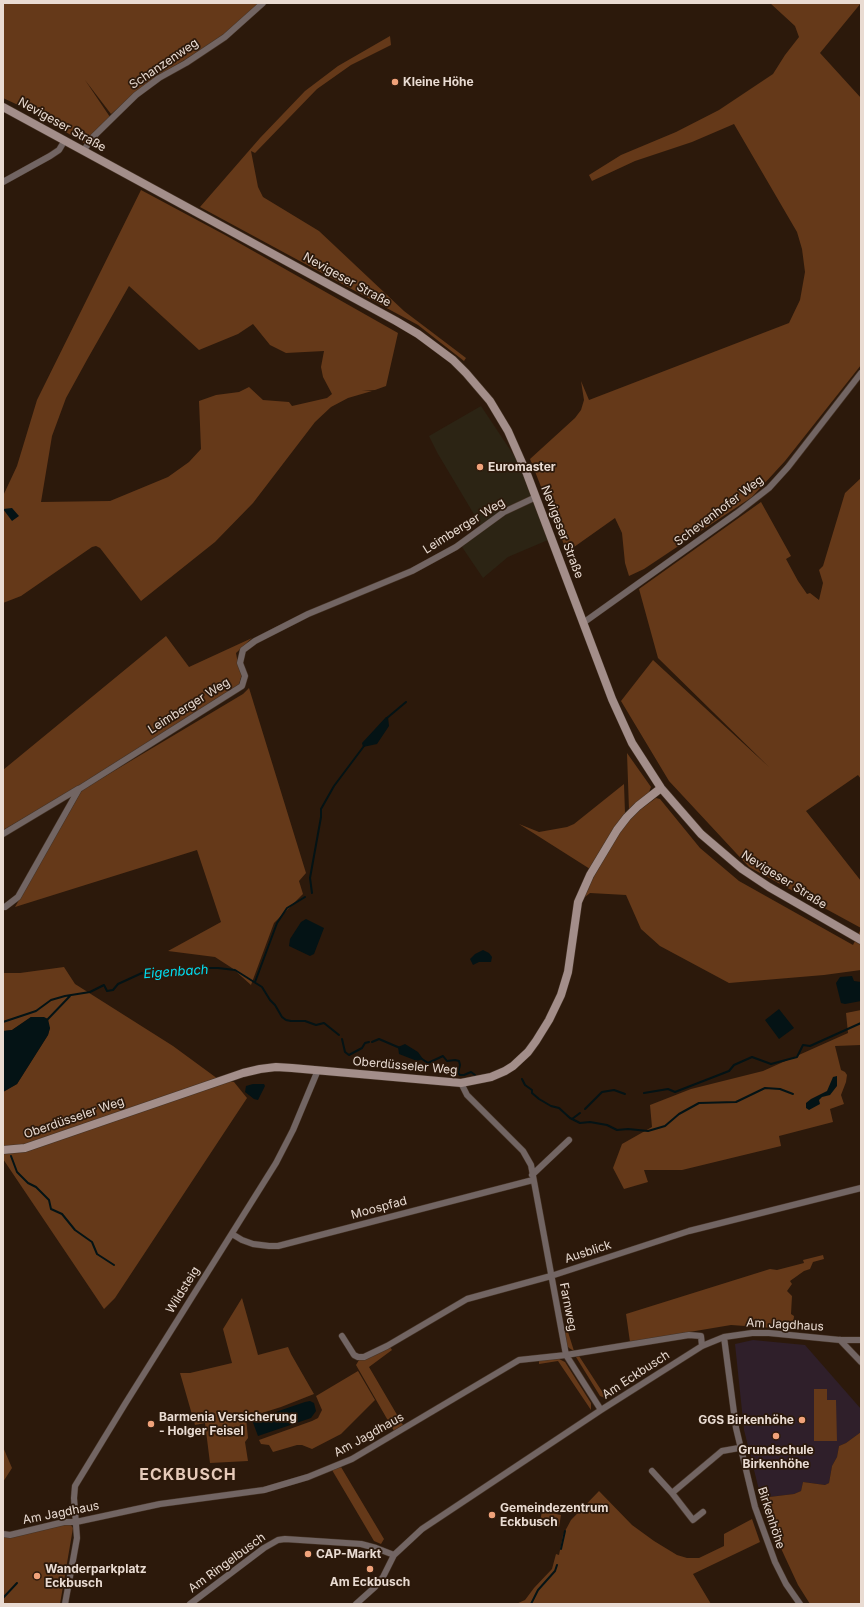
<!DOCTYPE html>
<html>
<head>
<meta charset="utf-8">
<style>
  body { margin:0 }
  #map { position:relative; width:864px; height:1607px; overflow:hidden; background:#2c190b; font-family:Inter,sans-serif }
  canvas { display:block }
  .frame { position:absolute; inset:0; border:4px solid #e9dbd2; pointer-events:none }
</style>
</head>
<body>
<div id="map">
<canvas width="864" height="1607"></canvas>
<div class="frame"></div>
</div>
<script>
const context = document.querySelector('canvas').getContext('2d');
context.lineJoin = 'round';
function paint(path, color) {
  context.fillStyle = color;
  context.fill(path, 'evenodd');
}
function shape(rows) {
  const path = new Path2D();
  for (const r of rows) {
    path.moveTo(r[0], r[1]);
    for (let i = 2; i < r.length; i += 2) path.lineTo(r[i], r[i + 1]);
  }
  return path;
}
function trace(path, color, width, dash) {
  context.strokeStyle = color;
  context.lineWidth = width;
  context.lineCap = dash ? 'butt' : 'round';
  context.setLineDash(dash || []);
  context.stroke(path);
}
function write(font, color, halo, rows, align = 'center') {
  context.font = font + ' Inter,sans-serif';
  context.lineWidth = 3.5;
  context.setLineDash([]);
  context.textBaseline = 'middle';
  context.strokeStyle = halo;
  context.fillStyle = color;
  for (const [text, x, y, turn = 0] of rows) {
    context.save();
    context.translate(x, y);
    context.rotate((+turn || 0) * Math.PI / 180);
    context.textAlign = isNaN(turn) ? turn : align;
    if (halo) context.strokeText(text, 0, 0);
    context.fillText(text, 0, 0);
    context.restore();
  }
}
const commercial = shape([
  [481,406,517,460,548,540,508,557,483,578,462,547,481,526,438,454,429,436]
]);
const education = shape([
  [753,1340,805,1345,861,1409,861,1432,846,1443,839,1446,837,1457,832,1466,829,1483,825,1485,803,1482,801,1491,794,1494,761,1498,744,1430,735,1344]
]);
const green = shape([
  [3,3,259,3,220,38,149,82,111,114,85,80,110,117,84,143,31,111,3,98],
  [770,3,861,3,820,53,861,98,861,365,785,461,752,497,644,569,629,576,625,563,622,533,615,518,567,552,530,459,575,418,581,410,584,400,581,381,589,400,789,323,800,300,805,272,802,249,797,232,734,124,692,142,635,161,592,181,589,175,621,155,676,132,719,110,773,74,785,55,799,37,795,26],
  [390,36,391,45,351,65,317,89,255,153,251,151,258,187,263,197,319,231,404,311,466,358,464,361,418,325,200,207,260,138,305,91,338,66],
  [141,190,225,235,398,333,386,386,375,390,362,391,372,391,348,398,331,407,315,422,253,503,215,542,141,601,100,548,96,546,92,547,21,596,3,603,3,509,12,521,3,509,3,496,17,466,37,400],
  [129,286,199,350,238,334,253,324,270,345,286,353,324,351,321,367,323,377,332,394,327,398,292,406,289,402,263,400,249,387,239,392,216,395,199,401,201,449,189,462,168,477,110,501,41,502,52,436,66,398,88,358],
  [861,478,861,779,858,775,806,811,861,881,861,928,749,867,669,781,621,701,653,660,769,767,658,658,639,589,761,502,791,556,786,559,798,581,807,594,810,593,819,600,823,583,819,570,823,566,845,493],
  [166,636,189,667,252,638,236,653,238,664,242,674,238,688,65,795,3,830,3,770],
  [249,688,306,873,299,881,303,894,274,923,251,985,232,968,215,957,168,951,221,922,197,850,15,907,82,790,243,694],
  [627,753,651,787,649,792,629,810],
  [624,784,625,813,614,828,590,869,519,824,539,832,567,827,574,824],
  [656,798,660,799,700,848,739,881,853,945,861,929,861,970,824,975,729,983,660,946,641,929,626,895,590,893,585,897,581,904,583,896,618,834,633,815],
  [64,967,75,984,173,1046,218,1079,234,1082,247,1098,115,1298,104,1309,3,1159,3,1092,17,1084,48,1035,50,1028,31,1017,12,1030,3,1031,3,973,20,973],
  [861,1010,861,1045,835,1046,841,1070,845,1072,847,1075,846,1082,841,1095,844,1104,830,1109,833,1122,779,1136,781,1146,682,1170,644,1170,648,1182,624,1189,613,1168,622,1144,652,1127,650,1105,691,1089,763,1071,848,1033,846,1013],
  [823,1255,824,1259,813,1262,810,1269,804,1271,790,1281,792,1284,787,1291,792,1296,791,1314,794,1316,793,1326,788,1329,731,1325,630,1342,626,1314,770,1269,777,1270,804,1263,803,1260],
  [242,1298,258,1355,288,1347,291,1354,314,1394,281,1407,246,1418,248,1438,245,1442,248,1461,210,1463,205,1423,195,1425,180,1373,190,1373,232,1363,223,1329],
  [568,1332,574,1351,569,1348,566,1344,564,1333],
  [390,1347,392,1350,369,1367,403,1425,394,1431,356,1365,359,1360],
  [579,1356,607,1399,600,1396,576,1357],
  [559,1359,565,1362,591,1403,591,1410,558,1361,539,1364,539,1360],
  [358,1371,375,1400,341,1434,312,1449,302,1445,297,1445,273,1452,269,1445,261,1444,259,1440,312,1421,318,1418,322,1410,316,1396],
  [814,1389,827,1389,827,1400,836,1400,837,1441,814,1441],
  [861,1432,861,1604,810,1604,798,1585,765,1514,761,1498,794,1494,801,1491,803,1482,825,1485,829,1483,832,1466,837,1457,839,1446,846,1443],
  [3,1447,12,1468,3,1482],
  [341,1467,384,1539,381,1544,374,1541,332,1470],
  [599,1491,632,1525,654,1541,677,1555,687,1558,699,1558,724,1546,724,1534,752,1519,760,1542,693,1574,711,1604,516,1604,525,1600,534,1588,552,1569,556,1554,559,1555,563,1535,571,1520],
  [542,1511,561,1515,559,1527,540,1522],
  [70,1524,73,1528,60,1604,3,1604,3,1535,61,1525]
]);
const water = shape([
  [12,508,19,516,12,521,3,509],
  [386,717,388,717,389,726,377,744,363,747,362,743],
  [306,919,324,928,314,954,310,956,289,946,290,939,301,922],
  [483,950,489,953,492,957,491,962,479,962,473,965,470,959,475,954],
  [852,976,854,981,861,982,861,1001,845,1004,841,1003,836,983,840,977],
  [779,1009,794,1028,779,1039,765,1020],
  [31,1017,44,1017,48,1019,50,1028,48,1035,17,1084,3,1092,3,1031,12,1030],
  [405,1044,418,1052,423,1059,417,1061,399,1054,398,1047],
  [837,1076,837,1086,830,1095,822,1097,819,1100,820,1104,809,1110,806,1108,806,1103,811,1099,827,1091,833,1077],
  [253,1084,264,1084,265,1086,258,1100,254,1099,245,1092,246,1086],
  [310,1401,314,1403,316,1411,311,1418,258,1436,252,1420,305,1402]
]);
const stream = shape([
  [387,718,406,702],
  [312,893,310,878,321,817,321,809,334,786,364,746],
  [255,982,277,923,287,908,305,897],
  [47,1020,70,996],
  [3,1022,36,1011,51,1000,65,996,90,992,104,985,107,991,113,990,118,984,142,973,156,976,160,972,171,974,181,971,192,973,208,968,218,968,235,970,262,987,270,1000,275,1005,282,1017,286,1020,291,1021,305,1021,316,1025,324,1023,339,1035],
  [342,1039,345,1052,349,1055,362,1048,365,1043,369,1042],
  [372,1042,379,1039,400,1048],
  [422,1059,428,1063,443,1056,447,1061,455,1060,459,1061,460,1065,458,1073,460,1075,464,1075,471,1072,475,1075],
  [522,1079,525,1085,532,1090,532,1093,539,1099,551,1106,559,1108,570,1118,572,1119,580,1113],
  [644,1093,668,1089,675,1092,729,1071,734,1065,752,1057,771,1064,797,1057,803,1045,810,1046,861,1023],
  [585,1109,602,1092,614,1090,625,1094],
  [572,1119,580,1123,590,1122,607,1125,617,1130,628,1129,648,1131,665,1126,679,1114,699,1103,736,1102,765,1088,780,1089,793,1094],
  [11,1156,17,1172,28,1183,36,1187,49,1200,51,1209,62,1214,75,1230,92,1242,97,1254,114,1265],
  [561,1549,565,1531],
  [3,1598,17,1583],
  [531,1604,538,1590,555,1571,557,1565]
]);
const street = shape([
  [84,150,93,137,136,95,159,78,186,63,225,37,263,3],
  [3,182,50,156,59,150,65,140],
  [583,623,737,513,769,488,788,467,861,373],
  [3,834,78,789],
  [3,907,5,907,18,897,79,789,242,686,245,676,240,663,243,650,255,641,308,614,412,571,456,547,504,512,536,497],
  [461,1083,467,1095,523,1151,531,1165,566,1355,601,1410],
  [532,1175,569,1140],
  [232,1234,242,1240,253,1244,269,1246,278,1246,533,1180],
  [342,1336,354,1355,358,1357,364,1357,387,1346,467,1299,551,1276,689,1231,861,1188],
  [724,1337,736,1428,755,1507,775,1562,786,1584,800,1604],
  [840,1340,861,1362],
  [652,1471,672,1493],
  [703,1512,693,1520,672,1493,722,1451,739,1448],
  [3,1534,10,1535,64,1522,76,1522,160,1504,264,1490,308,1477,352,1459,519,1360,566,1355,689,1335,701,1336,702,1346],
  [65,1604,77,1538,74,1498,75,1486,125,1404,276,1163,293,1130,318,1070],
  [190,1604,264,1548,278,1540,285,1539,361,1544,376,1548,394,1555],
  [356,1604,375,1587,383,1577,394,1555,422,1529,601,1410,702,1346,724,1337,752,1333,769,1333,840,1340,861,1340]
]);
const secondary = shape([
  [3,107,396,321,418,334,453,360,466,373,490,401,508,431,527,474,612,699,632,743,661,788,701,834,742,869,769,887,861,940],
  [3,1150,25,1148,243,1073,260,1069,276,1067,292,1068,461,1083,491,1077,505,1071,513,1066,528,1052,536,1041,549,1020,561,995,568,972,578,902,590,875,617,830,627,817,638,806,661,788]
]);
const markers = [
  [395,82,4,"#f0a27a"],
  [480,467,4,"#f0a27a"],
  [802,1420,4,"#f0a27a"],
  [151,1424,4,"#f0a27a"],
  [776,1436,4,"#f0a27a"],
  [492,1515,4,"#f0a27a"],
  [308,1554,4,"#f0a27a"],
  [370,1569,4,"#f0a27a"],
  [37,1576,4,"#f0a27a"]
];
const streetNames = [
  ["Schanzenweg",164,64,-34],
  ["Nevigeser Straße",62,125,29],
  ["Nevigeser Straße",347,280,29],
  ["Schevenhofer Weg",719,511,-37],
  ["Leimberger Weg",464,526,-32],
  ["Nevigeser Straße",562,532,69],
  ["Leimberger Weg",189,706,-32],
  ["Nevigeser Straße",784,880,32],
  ["Oberdüsseler Weg",405,1066,5],
  ["Oberdüsseler Weg",74,1118,-19],
  ["Moospfad",379,1208,-15],
  ["Ausblick",588,1252,-18],
  ["Wildsteig",183,1290,-58],
  ["Farnweg",568,1307,79],
  ["Am Jagdhaus",785,1325,3],
  ["Am Eckbusch",636,1375,-33],
  ["Am Jagdhaus",369,1435,-29],
  ["Am Jagdhaus",61,1513,-11],
  ["Birkenhöhe",771,1518,72],
  ["Am Ringelbusch",227,1563,-36]
];
const poiNames = [
  ["Kleine Höhe",403,82],
  ["Euromaster",488,467],
  ["Barmenia Versicherung",159,1417],
  ["- Holger Feisel",159,1431],
  ["GGS Birkenhöhe",794,1420,"right"],
  ["Grundschule",776,1450,"center"],
  ["Birkenhöhe",776,1464,"center"],
  ["Gemeindezentrum",500,1508],
  ["Eckbusch",500,1522],
  ["CAP-Markt",316,1554],
  ["Wanderparkplatz",45,1569],
  ["Eckbusch",45,1583],
  ["Am Eckbusch",370,1582,"center"]
];
const waterNames = [
  ["Eigenbach",176,972,-4]
];
const districtNames = [
  ["ECKBUSCH",188,1475]
];
paint(commercial, '#2c2414');
paint(education, '#2f1f2a');
paint(green, '#653919');
paint(water, '#041315');
trace(stream, '#041315', 2);
trace(street, '#463427', 7);
trace(secondary, '#463427', 9);
trace(street, '#726563', 6);
trace(secondary, '#a38e8a', 8);
for (const [x, y, r, color] of markers) {
  const dot = new Path2D();
  dot.arc(x, y, r, 0, 2 * Math.PI);
  context.fillStyle = color;
  context.fill(dot);
  trace(dot, '#2c190b', 1.5);
}
write('12px', '#e9dbd2', '#2c190b', streetNames);
write('bold 12px', '#e9dbd2', '#2c190b', poiNames, 'left');
write('italic 13px', '#00e0f4', '#2c190b', waterNames);
context.letterSpacing = '1px';
write('bold 16px', '#e6cab9', '#2c190b', districtNames);
context.letterSpacing = '0px';
</script>
</body>
</html>
